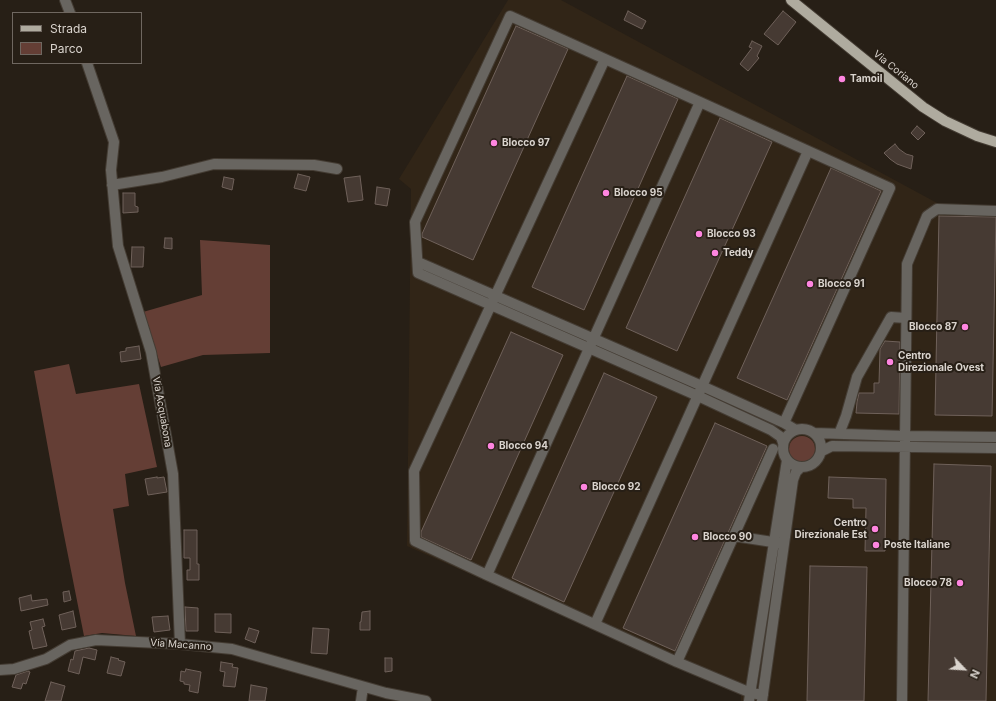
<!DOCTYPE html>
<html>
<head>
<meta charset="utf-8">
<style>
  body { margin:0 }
  #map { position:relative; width:996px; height:701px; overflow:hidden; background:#271f16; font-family:Inter,sans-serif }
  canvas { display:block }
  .legend { position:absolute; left:12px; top:12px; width:130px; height:52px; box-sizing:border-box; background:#271f16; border:1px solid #6f6760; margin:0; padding:5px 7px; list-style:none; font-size:12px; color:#dad4ce }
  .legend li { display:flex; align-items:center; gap:8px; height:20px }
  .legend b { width:20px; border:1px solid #6f6760 }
  .north { position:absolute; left:944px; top:649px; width:40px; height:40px; -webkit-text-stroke:3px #271f16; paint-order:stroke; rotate:115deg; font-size:11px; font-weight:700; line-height:16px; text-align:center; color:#dad4ce }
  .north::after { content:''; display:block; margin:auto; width:14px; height:18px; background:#dad4ce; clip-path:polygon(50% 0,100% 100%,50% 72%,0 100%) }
</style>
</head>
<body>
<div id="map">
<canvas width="996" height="701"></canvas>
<ul class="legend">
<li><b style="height:5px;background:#afab9f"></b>Strada</li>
<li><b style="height:11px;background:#643e35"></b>Parco</li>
</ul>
<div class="north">N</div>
</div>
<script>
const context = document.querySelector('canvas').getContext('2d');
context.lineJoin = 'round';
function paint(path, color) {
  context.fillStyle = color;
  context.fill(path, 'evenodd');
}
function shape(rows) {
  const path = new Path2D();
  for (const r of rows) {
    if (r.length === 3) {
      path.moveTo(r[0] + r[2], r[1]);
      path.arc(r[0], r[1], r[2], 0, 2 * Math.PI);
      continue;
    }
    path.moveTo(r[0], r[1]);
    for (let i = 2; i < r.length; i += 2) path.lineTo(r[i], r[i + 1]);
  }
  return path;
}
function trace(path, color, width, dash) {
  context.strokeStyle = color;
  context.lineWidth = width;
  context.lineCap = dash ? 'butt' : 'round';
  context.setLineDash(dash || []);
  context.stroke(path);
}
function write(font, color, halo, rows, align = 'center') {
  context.font = font + ' Inter,sans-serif';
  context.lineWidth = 4;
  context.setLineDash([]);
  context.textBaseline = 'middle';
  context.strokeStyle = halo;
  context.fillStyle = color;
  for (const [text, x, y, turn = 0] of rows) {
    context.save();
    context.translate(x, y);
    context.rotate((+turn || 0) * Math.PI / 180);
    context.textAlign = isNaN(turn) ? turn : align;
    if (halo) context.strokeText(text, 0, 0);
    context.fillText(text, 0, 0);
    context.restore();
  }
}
const built = shape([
  [508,0,561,0,939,204,996,206,996,701,741,701,741,694,407,546,411,189,399,179]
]);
const green = shape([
  [200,240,270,245,270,353,203,355,161,367,143,312,202,295],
  [69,364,76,394,139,384,157,467,125,474,129,506,113,509,125,583,136,636,102,633,84,636,61,520,34,371],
  [802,449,13]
]);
const building = shape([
  [628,11,646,21,642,29,624,20,628,11],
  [783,11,796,22,778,45,764,34,783,11],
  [516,26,568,49,473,260,422,237,422,234,516,26],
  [752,41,762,46,757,56,759,58,748,71,740,64,752,48,749,47,752,41],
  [627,76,678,99,584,310,532,287,627,76],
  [720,118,772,142,677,351,626,328,720,118],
  [917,126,925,133,918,140,911,133,917,126],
  [895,144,899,149,906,154,913,156,911,169,897,164,890,159,884,153,895,144],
  [831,168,881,191,787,400,737,378,831,168],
  [298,174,310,177,306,191,294,188,298,174],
  [360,176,363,200,348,202,344,178,360,176],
  [224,177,234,179,232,190,222,187,224,177],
  [377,187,390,189,387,206,375,204,377,187],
  [123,193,135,193,135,206,138,207,138,212,123,213,123,193],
  [939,216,996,217,992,416,935,415,939,216],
  [165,238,172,238,172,249,164,248,165,238],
  [132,247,144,247,143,267,131,267,132,247],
  [511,332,563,355,471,560,421,537,421,532,511,332],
  [885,341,900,342,899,414,856,413,857,402,859,393,874,393,874,383,879,383,880,349,885,341],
  [139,346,141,359,121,362,120,352,126,351,126,348,139,346],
  [604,373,657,397,564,602,512,578,604,373],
  [715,423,767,446,675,651,623,628,715,423],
  [934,464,991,466,986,701,928,701,934,464],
  [157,477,157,478,164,477,167,492,148,495,145,479,157,477],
  [829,477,886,479,885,551,865,551,866,508,853,508,853,499,828,498,829,477],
  [184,530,197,530,197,564,199,564,199,580,187,580,187,570,190,570,190,558,184,558,184,530],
  [810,566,867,567,864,701,807,701,810,566],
  [69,591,71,600,64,602,63,592,69,591],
  [31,595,32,601,47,599,48,605,21,611,19,598,31,595],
  [185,607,198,608,198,631,186,631,185,607],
  [73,611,76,627,62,630,59,615,73,611],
  [370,611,370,630,360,630,360,622,361,622,362,612,370,611],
  [215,614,231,614,231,633,215,632,215,614],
  [168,616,170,630,154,632,152,617,168,616],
  [43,619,45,626,42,627,47,646,33,649,29,631,32,630,30,622,43,619],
  [249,628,259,631,255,643,245,639,249,628],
  [313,628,329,629,327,654,311,653,313,628],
  [89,648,97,650,95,660,83,657,79,674,68,671,71,659,73,660,75,651,89,648],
  [111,657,119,659,118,660,125,662,121,676,107,673,111,657],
  [385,658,392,658,392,671,385,672,385,658],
  [221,662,233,664,232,667,238,668,235,687,223,686,225,672,220,671,221,662],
  [186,669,201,672,198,693,189,691,190,685,184,684,184,682,180,681,181,671,185,672,186,669],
  [28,671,30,672,26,684,23,683,21,689,12,687,16,675,28,671],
  [51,682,65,686,61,701,45,701,51,682],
  [251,685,267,688,265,701,249,701,251,685]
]);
const minor = shape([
  [65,0,70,13],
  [605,59,414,471,415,541,487,575,677,662,751,693,763,695],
  [87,63,114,142,111,170,118,246,151,352,173,474,180,644],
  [112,185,162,177,214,164,314,165,337,169],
  [418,262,702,386,784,423,796,430],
  [802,448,19],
  [814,433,905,436,996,437],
  [839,434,846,416,857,377,891,317,906,318],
  [783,443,781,437,771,430,698,396,418,273,415,222,510,16,890,188,784,423],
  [822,451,832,446,996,448],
  [734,536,779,543],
  [487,575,700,102],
  [595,624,808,151],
  [677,662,773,449],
  [0,670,14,669,46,659,70,645,96,640,180,644,232,649,386,693,426,701],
  [361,701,363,687],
  [749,701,787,460],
  [762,701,793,480,796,472,800,468],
  [902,701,907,264,927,216,937,209,996,211]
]);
const major = shape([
  [791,0,923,107,945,121,977,136,996,142]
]);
const markers = [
  [842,79,4,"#fe85e0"],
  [494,143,4,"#fe85e0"],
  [606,193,4,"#fe85e0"],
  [699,234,4,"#fe85e0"],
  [715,253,4,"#fe85e0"],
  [810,284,4,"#fe85e0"],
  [965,327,4,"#fe85e0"],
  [890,362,4,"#fe85e0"],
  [491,446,4,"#fe85e0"],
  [584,487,4,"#fe85e0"],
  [875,529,4,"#fe85e0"],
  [695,537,4,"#fe85e0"],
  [876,545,4,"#fe85e0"],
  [960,583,4,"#fe85e0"]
];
const streetNames = [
  ["Via Coriano",896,70,39],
  ["Via Acquabona",162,412,80],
  ["Via Macanno",181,645,4]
];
const poiNames = [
  ["Tamoil",850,79],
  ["Blocco 97",502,143],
  ["Blocco 95",614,193],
  ["Blocco 93",707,234],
  ["Teddy",723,253],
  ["Blocco 91",818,284],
  ["Blocco 87",957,327,"right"],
  ["Centro",898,356],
  ["Direzionale Ovest",898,368],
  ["Blocco 94",499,446],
  ["Blocco 92",592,487],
  ["Centro",867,523,"right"],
  ["Direzionale Est",867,535,"right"],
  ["Blocco 90",703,537],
  ["Poste Italiane",884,545],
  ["Blocco 78",952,583,"right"]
];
paint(built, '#312517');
paint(green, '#643e35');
paint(building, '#463a33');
trace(building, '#6f615a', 1);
trace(minor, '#443c33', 12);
trace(major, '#443c33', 12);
trace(minor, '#686560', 10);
trace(major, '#afab9f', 10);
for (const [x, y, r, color] of markers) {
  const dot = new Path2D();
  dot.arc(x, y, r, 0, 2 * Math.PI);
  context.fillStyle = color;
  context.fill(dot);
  trace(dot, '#271f16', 1.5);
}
write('10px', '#dad4ce', '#271f16', streetNames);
write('bold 10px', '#dad4ce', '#271f16', poiNames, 'left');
</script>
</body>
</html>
